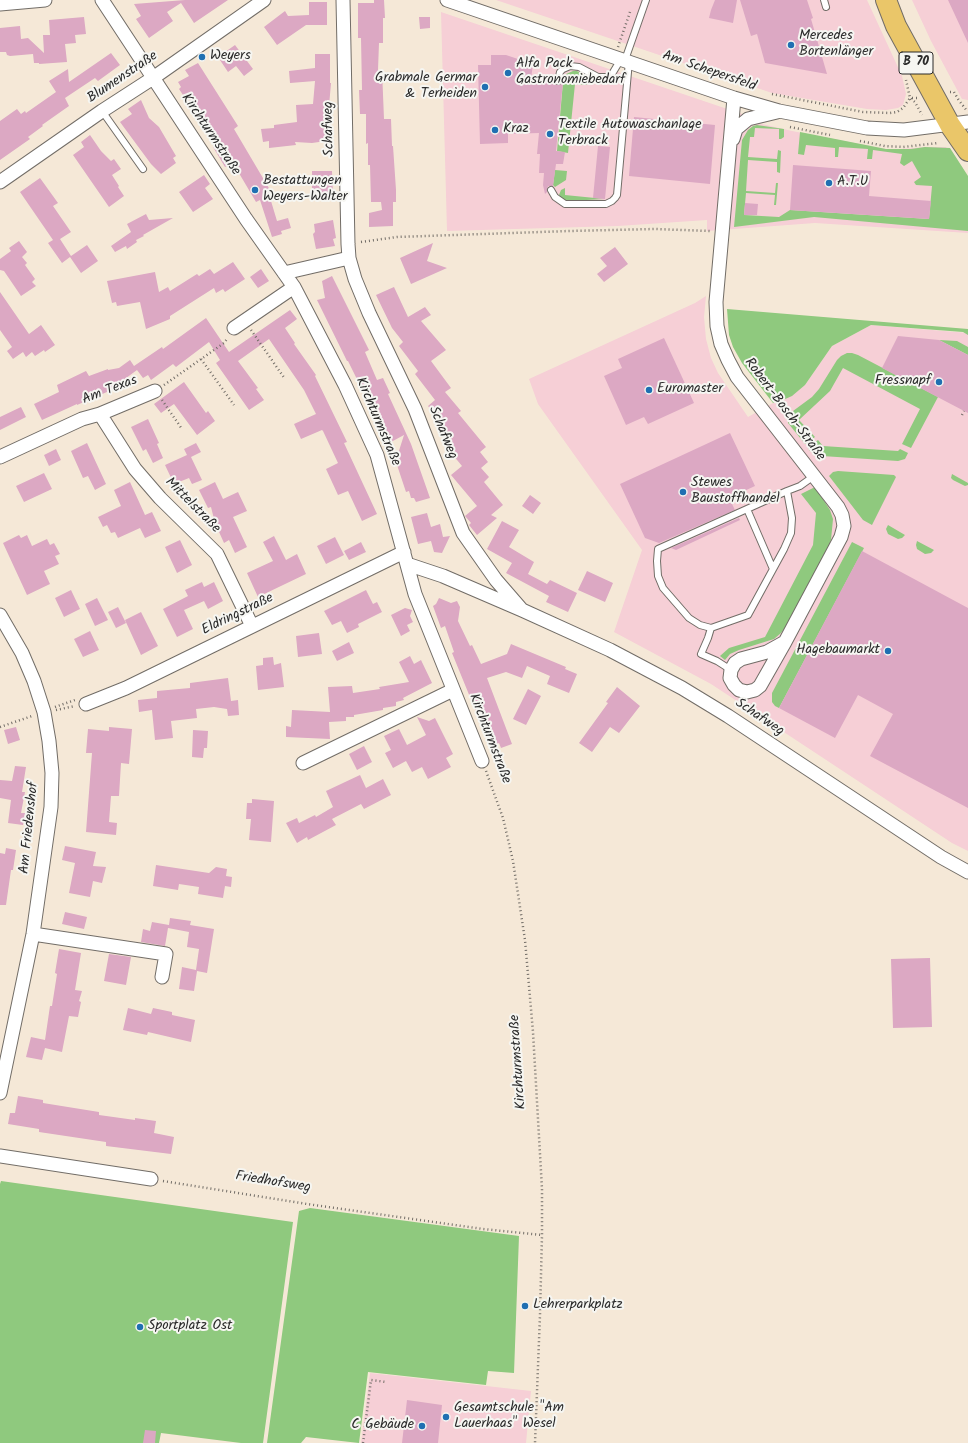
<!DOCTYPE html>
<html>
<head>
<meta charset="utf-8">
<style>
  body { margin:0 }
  canvas { display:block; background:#f5e8d7 }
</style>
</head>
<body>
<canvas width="968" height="1443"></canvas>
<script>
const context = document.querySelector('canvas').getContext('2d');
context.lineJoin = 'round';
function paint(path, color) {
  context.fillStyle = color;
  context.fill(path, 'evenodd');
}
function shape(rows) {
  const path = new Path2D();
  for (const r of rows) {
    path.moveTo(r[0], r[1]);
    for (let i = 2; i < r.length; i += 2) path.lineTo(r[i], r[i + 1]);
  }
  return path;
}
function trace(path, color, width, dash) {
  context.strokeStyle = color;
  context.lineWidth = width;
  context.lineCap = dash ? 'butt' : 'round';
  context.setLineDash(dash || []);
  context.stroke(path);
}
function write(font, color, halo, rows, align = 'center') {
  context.font = font + ' Kalam,sans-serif';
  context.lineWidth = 4;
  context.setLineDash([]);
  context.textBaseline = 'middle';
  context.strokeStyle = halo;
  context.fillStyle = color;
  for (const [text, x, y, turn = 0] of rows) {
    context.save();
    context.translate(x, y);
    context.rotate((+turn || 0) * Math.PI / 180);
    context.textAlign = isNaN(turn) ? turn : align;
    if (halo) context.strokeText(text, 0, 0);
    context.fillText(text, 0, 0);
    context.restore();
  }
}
const built = shape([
  [496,0,867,0,902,76,906,94,903,105,898,108,886,110,867,109,772,93],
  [912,0,968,0,968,100,962,99,931,41],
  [441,12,745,115,745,120,792,131,886,149,900,149,925,147,946,147,968,180,968,233,815,223,707,231,707,220,618,226,447,231],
  [706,296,704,317,706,339,711,358,718,373,748,417,773,403,783,400,805,385,832,346,871,325,968,333,968,851,952,843,711,684,614,632,642,550,538,404,529,379,695,303],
  [370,1373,531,1391,526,1443,361,1443]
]);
const green = shape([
  [573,71,577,71,584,75,586,77,587,85,575,84,568,153,557,151,563,82,562,81,566,74],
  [757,125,784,129,784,137,781,139,779,139,779,129,755,128,754,137,750,137,748,157,777,159,778,150,781,151,780,173,777,172,777,162,748,160,746,191,775,193,776,183,778,183,776,205,774,205,775,195,746,193,744,215,779,217,790,210,929,219,932,186,916,185,914,182,921,177,912,161,904,166,900,163,902,154,873,150,872,159,867,159,868,149,839,147,838,157,835,157,835,148,806,145,804,155,798,154,800,132,886,149,911,149,925,147,950,148,968,176,968,231,814,217,734,227,742,140,748,130,753,126],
  [555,170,567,171,566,180,555,187,553,185],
  [565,188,565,195,605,199,568,201,564,200,559,195,561,190],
  [727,309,968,329,968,335,963,332,871,325,832,346,805,385,792,396,783,400,773,403,742,363,733,347,729,335],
  [939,340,957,341,968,347,968,355],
  [847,353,852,353,858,355,938,397,911,448,902,444,920,409,843,368,830,391,799,420,815,437,805,444,788,423,793,411,812,397,819,389,837,360,841,356],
  [818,440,823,446,898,451,900,449,908,453,905,459,898,461,822,456,810,451,808,448],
  [838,471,894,475,896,477,872,525,863,520,829,476,833,472],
  [952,474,968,483,968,485,965,486,953,480,951,478],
  [815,487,830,510,833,519,831,540,827,550,787,625,781,633,774,639,739,650,730,654,725,660,720,656,729,648,765,637,813,545,816,513,801,494],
  [888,525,905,535,902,538,898,539,888,534,886,529],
  [917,541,934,550,931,553,925,554,917,549,916,545],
  [852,542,864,548,779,708,775,706,772,702,772,693],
  [1,1181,293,1222,263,1443,241,1443,161,1433,159,1443,0,1443,0,1184],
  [310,1208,519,1236,514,1373,488,1371,486,1385,368,1372,359,1443,306,1437,301,1443,267,1443,299,1211]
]);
const building = shape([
  [185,0,228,0,194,23,181,3,167,12,173,21,149,38,136,19,141,16,134,4],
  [374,0,384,0,385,18,383,18,383,43,379,43,378,70,382,70,384,119,391,119,392,146,393,146,396,190,396,202,393,202,393,226,369,227,369,213,382,210,381,202,371,202,370,165,368,165,368,143,366,144,366,114,360,114,359,90,362,90,361,38,358,38,358,3,374,3],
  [715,0,737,0,733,23,709,18,711,10],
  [740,0,807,0,813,18,811,19,827,74,765,63,757,34,751,36],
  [948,0,968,0,968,43],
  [309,2,327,2,327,25,306,25,277,45,264,27,285,11,288,16,309,15],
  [84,17,86,34,75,35,76,43,65,44,67,62,39,64,39,63,34,63,33,54,10,56,7,55,6,52,0,52,0,28,20,26,21,39,28,38,44,53,43,35,50,35,49,20],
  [419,17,430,17,430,28,420,29],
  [235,45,253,69,244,76,236,66,228,72,218,57],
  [111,53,120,65,98,81,95,78,65,98,69,106,42,125,43,126,28,137,30,139,0,160,0,121,17,109,21,114,25,111,26,113,56,92,49,81,68,69,69,82],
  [315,54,330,54,330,83,331,83,326,141,312,143,295,142,296,145,269,148,269,141,263,142,261,129,274,128,274,125,297,122,296,105,313,104,315,81,290,83,289,71,315,68],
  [491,55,506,55,533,64,531,79,554,81,555,84,557,85,561,84,563,82,556,151,565,152,563,164,556,164,553,186,548,186,547,190,547,192,545,194,543,185,544,173,539,173,540,154,537,154,539,133,508,134,508,143,480,144,478,65,491,65],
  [198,63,238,126,234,129,270,190,274,199,271,201,277,221,288,218,291,228,281,231,282,234,272,237,260,200,256,202,233,163,225,167,213,147,215,146,200,121,202,119,187,96,185,98,179,89,181,87,178,82,189,76,185,70],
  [141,100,149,118,159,127,176,156,173,158,176,163,161,174,151,164,120,122,132,114,128,109],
  [634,117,715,125,710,184,629,176],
  [90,135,101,151,111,161,114,159,121,169,112,175,119,186,118,187,124,196,109,207,73,155,84,147,81,142],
  [598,146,610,147,605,199,593,198],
  [793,165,871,171,869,196,931,201,929,219,790,210],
  [312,171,332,171,333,196,312,197],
  [204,175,210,184,205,188,213,199,193,212,179,192],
  [40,178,58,203,53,206,71,232,60,239,71,256,87,245,98,261,81,273,70,257,62,263,48,243,53,240,20,192],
  [745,203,758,204,757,215,744,215],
  [146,214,149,220,173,218,143,235,144,236,136,240,137,242,127,249,126,246,115,252,111,246,131,232,127,224],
  [333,220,336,238,333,239,335,246,316,249,313,234,315,232,314,224],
  [19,241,27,252,22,257,27,263,25,265,35,279,32,282,36,286,21,296,4,271,0,270,0,259,11,251,9,248],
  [433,243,427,261,447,268,411,284,400,258],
  [615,247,628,264,604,282,597,274,607,266,600,258],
  [233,262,245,279,225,292,223,289,216,293,214,288,170,316,170,319,146,329,140,302,117,306,116,302,112,303,107,281,155,272,159,292,168,287,170,291,197,274,199,276,210,269,214,274],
  [261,269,269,281,258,288,250,277],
  [332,276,369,350,365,352,377,380,383,378,390,393,388,394,411,444,430,498,416,502,414,498,411,498,409,491,406,492,397,465,400,464,397,457,404,435,391,442,389,439,387,440,348,361,347,361,317,300,325,298,322,281],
  [394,287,408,317,425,307,431,315,421,321,446,350,431,361,451,388,445,392,461,411,458,413,486,447,480,452,488,462,481,468,489,477,484,482,503,505,491,515,497,518,477,535,469,525,471,523,465,516,477,506,451,475,462,466,443,443,450,437,441,426,443,424,428,406,435,400,415,374,418,371,399,346,403,342,392,328,376,295],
  [0,292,29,334,41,325,55,345,45,352,44,350,35,356,32,352,26,357,23,352,13,359,7,351,12,347,0,330],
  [290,310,297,319,285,328,295,343,294,344,316,375,315,376,347,442,344,443,377,514,362,521,348,491,338,495,326,469,338,463,323,431,322,430,301,439,294,424,316,414,304,390,269,339,238,361,258,388,256,389,264,400,249,410,216,363,220,360,209,342,176,367,173,364,151,380,148,375,143,378,137,370,122,381,123,385,77,405,77,404,42,420,34,404,59,392,57,385,86,371,89,376,108,369,108,370,119,368,130,360,134,366,162,347,163,349,206,318,229,352],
  [898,336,939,340,968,355,968,413,882,368],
  [664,338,694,403,648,424,644,417,626,425,604,376,622,368,618,359],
  [184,382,206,413,208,411,215,421,197,435,174,404,161,413,154,404],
  [21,407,26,417,0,430,0,417],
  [148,419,159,443,157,444,163,458,153,463,146,449,143,451,131,427],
  [730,433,755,486,729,498,735,510,659,543,645,538,620,484],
  [87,443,106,484,95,490,88,476,83,478,71,451],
  [196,443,201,452,191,457,202,480,192,484,189,478,174,484,165,465,187,455,184,449],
  [56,449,61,460,49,466,44,455],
  [44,473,52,489,24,502,16,486],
  [130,482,145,515,152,512,161,531,145,538,140,528,118,538,115,532,111,533,107,525,103,527,98,517,121,506,114,490],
  [215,482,223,499,238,492,247,511,233,517,247,547,235,553,229,540,224,543,215,523,211,507,208,508,199,490],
  [530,495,541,503,533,514,522,506],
  [427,513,431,527,440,524,443,537,450,536,442,553,434,552,431,541,418,544,411,517],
  [739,518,740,520,676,550,671,548],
  [502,521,519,530,509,547,534,562,528,574,547,584,550,580,577,593,568,612,546,602,549,596,506,573,512,563,487,549],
  [19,535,21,538,27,535,32,546,47,539,50,545,54,543,60,554,55,556,59,564,44,571,50,584,27,595,3,543],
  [274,536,286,560,297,554,306,574,258,597,247,573,273,561,263,542],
  [335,537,344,555,326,564,317,546],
  [180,540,192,565,177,573,165,547],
  [361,542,366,552,349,560,344,551],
  [862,551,968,608,968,808,870,756,893,714,858,695,835,738,779,708],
  [587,571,613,583,605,602,578,590],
  [202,582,204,587,214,582,223,601,208,609,204,601,184,610,193,629,177,637,163,609,188,596,185,590],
  [71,590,80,609,64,617,55,598],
  [366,590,373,604,377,602,382,612,358,624,359,627,347,633,341,621,332,625,324,611],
  [97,598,108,620,95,626,85,604],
  [439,598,451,603,457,601,460,607,458,621,470,646,472,645,481,664,507,654,511,644,566,667,565,669,577,674,569,693,547,684,550,676,527,666,522,678,506,672,487,678,512,744,501,748,499,743,490,746,452,653,454,652,445,626,441,628,433,606,436,604],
  [118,607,126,623,116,628,108,612],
  [405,608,412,610,410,616,413,622,407,625,410,631,401,636,391,615],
  [141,612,158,646,141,655,125,620],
  [90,631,99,650,83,657,74,639],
  [319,633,322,654,298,657,296,636],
  [349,642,354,653,337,661,332,651],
  [410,656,414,664,421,660,432,683,403,698,404,700,396,702,396,706,383,708,383,710,354,715,354,717,346,717,346,721,329,722,330,739,286,737,286,726,291,727,292,710,330,712,328,687,352,686,353,693,380,689,379,687,409,682,399,662],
  [273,657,274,665,281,663,284,687,258,690,256,666,263,665,263,658],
  [228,678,231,701,238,700,239,715,228,716,227,709,214,707,196,709,197,718,171,721,173,738,155,740,152,710,139,712,138,700,157,698,157,691,190,688,190,683],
  [617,687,640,706,619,733,610,727,592,752,579,743,608,703,606,702],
  [528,689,541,696,526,725,513,719],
  [417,717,429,721,435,718,453,754,446,758,451,767,428,779,422,767,412,772,406,761,393,768,385,753,391,750,384,736,399,729,407,745,426,735],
  [16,727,20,740,8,744,4,730],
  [109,727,132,729,129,764,121,763,119,796,111,796,109,822,117,823,116,835,86,832,92,753,86,753,88,729,109,731],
  [193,730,208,731,207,748,204,748,203,758,192,757],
  [364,746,372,762,357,770,349,754],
  [15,766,26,767,22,792,25,792,21,813,25,813,23,825,8,823,11,800,0,798,0,780,12,781],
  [360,775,366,788,383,779,391,795,364,809,361,804,332,819,336,825,308,840,307,837,297,843,286,823,297,818,299,823,315,815,316,817,333,807,326,791],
  [252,799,274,801,271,842,249,840,251,819,246,819,247,803,252,803],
  [65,846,96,852,93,866,106,867,102,883,93,881,90,897,69,893,75,863,62,860],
  [6,848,16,850,13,870,11,870,6,905,0,905,0,853,5,854],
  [156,865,209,873,216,867,227,869,226,876,232,877,231,887,225,886,223,898,198,894,199,887,179,884,178,890,153,886],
  [65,912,87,917,84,929,62,924],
  [170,918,191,921,190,925,214,929,207,973,197,971,194,991,179,989,182,967,196,970,199,949,187,947,189,932,168,928,165,946,141,942,143,929,150,931,152,922,169,925],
  [59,949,81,953,75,990,82,991,79,1001,81,1002,78,1017,69,1016,62,1052,45,1048,42,1060,26,1057,31,1037,45,1040,50,1006,52,1006,57,974,55,973],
  [109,954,131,957,126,985,104,981],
  [930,958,932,1027,893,1028,891,959],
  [128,1008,151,1014,153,1008,172,1012,172,1015,195,1020,191,1042,148,1032,147,1035,123,1030],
  [18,1096,43,1100,43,1103,99,1112,99,1115,135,1120,135,1118,156,1121,154,1133,174,1137,171,1154,106,1146,106,1142,39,1132,39,1129,8,1124,10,1113,15,1113],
  [407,1400,442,1405,438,1443,402,1443],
  [145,1430,156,1431,155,1443,143,1443]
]);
const path = shape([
  [618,47,630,12],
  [950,92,954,92,958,99,967,111],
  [772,94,863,112,890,113,897,112,903,108,910,98,906,80],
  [917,98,910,98,915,102,922,115],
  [790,127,830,135],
  [860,141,885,146,903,147,938,143],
  [361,242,397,237,569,231,654,229,711,231],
  [251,330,285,379],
  [201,359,234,405],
  [164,385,224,343,227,339],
  [162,400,182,429],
  [962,415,964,411],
  [751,704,754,712,753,718],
  [55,707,75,700],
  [56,710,75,706],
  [0,727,32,716],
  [486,771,503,818,513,861,525,940,533,1032,542,1189,542,1235,540,1315,535,1443],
  [163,1181,307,1204,483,1229,542,1235],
  [363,1443,371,1380,386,1382]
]);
const lane = shape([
  [824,0,826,7],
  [625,60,646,0],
  [558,81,560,72,563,69,570,66,579,67,598,77,607,77,612,74,621,59],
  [102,111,143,169],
  [551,190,555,197,565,204,606,204,612,201,615,198,617,195,629,61],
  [747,509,773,569],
  [711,628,700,625,689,618,663,588,658,576,657,561,658,549,787,491],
  [731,670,717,661,701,654,708,638,711,628,748,615,784,549,791,533,792,518,787,491,800,486,814,476]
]);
const street = shape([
  [102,0,246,219,294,287,345,385,377,455,415,594,482,761],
  [343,0,348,244,349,258,355,279,369,313,415,409,463,533,496,580,522,610],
  [447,0,734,98,779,111,867,128,904,130,968,122],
  [0,4,45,0],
  [734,98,716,302,717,326,721,344,728,360,737,377,838,507,842,515,844,526,841,537,785,642,760,686,755,690,747,692,739,690,734,685,730,678,731,670,735,663,741,659,767,652,785,642],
  [733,139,736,129,748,119,777,112],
  [0,182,102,111,153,78,264,0],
  [284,273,349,258],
  [234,328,294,287],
  [100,414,135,469,160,498,217,554,252,626],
  [0,457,82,419,100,414,155,391],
  [407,564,443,576,522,610,610,650,682,688,728,716,941,857,968,872],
  [0,615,22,653,34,681,44,712,49,741,52,773,51,807,33,934,0,1093],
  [86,704,126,688,404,552],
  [303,763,453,690],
  [33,934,166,954,162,977],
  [0,1156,151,1179]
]);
const primary = shape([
  [886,0,896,26,950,125,968,151]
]);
const markers = [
  [791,45,4,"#1f6fb2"],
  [202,57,4,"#1f6fb2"],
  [508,73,4,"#1f6fb2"],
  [485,87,4,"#1f6fb2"],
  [495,130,4,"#1f6fb2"],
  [550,134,4,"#1f6fb2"],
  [829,183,4,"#1f6fb2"],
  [255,190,4,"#1f6fb2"],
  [939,382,4,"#1f6fb2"],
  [649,390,4,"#1f6fb2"],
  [683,492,4,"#1f6fb2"],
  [888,651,4,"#1f6fb2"],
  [525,1306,4,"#1f6fb2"],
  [140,1327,4,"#1f6fb2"],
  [446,1417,4,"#1f6fb2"],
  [422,1426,4,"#1f6fb2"]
];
const shields = [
  [916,63,34]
];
const shieldNames = [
  ["B 70",916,63]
];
const poiNames = [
  ["Mercedes",799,37],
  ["Bortenlänger",799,53],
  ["Weyers",210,57],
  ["Alfa Pack",516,65],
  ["Gastronomiebedarf",516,81],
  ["Grabmale Germar",477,79,"right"],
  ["& Terheiden",477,95,"right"],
  ["Textile Autowaschanlage",558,126],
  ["Terbrack",558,142],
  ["Kraz",503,130],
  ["Bestattungen",263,182],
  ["Weyers-Walter",263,198],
  ["A.T.U",837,183],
  ["Fressnapf",931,382,"right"],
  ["Euromaster",657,390],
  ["Stewes",691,484],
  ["Baustoffhandel",691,500],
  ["Hagebaumarkt",880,651,"right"],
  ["Lehrerparkplatz",533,1306],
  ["Sportplatz Ost",148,1327],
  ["Gesamtschule \"Am",454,1409],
  ["Lauerhaas\" Wesel",454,1425],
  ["C Gebäude",414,1426,"right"]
];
const streetNames = [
  ["Am Schepersfeld",709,72,19],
  ["Blumenstraße",123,78,-34],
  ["Schafweg",330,129,-91],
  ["Kirchturmstraße",210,135,56],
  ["Am Texas",110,391,-21],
  ["Robert-Bosch-Straße",784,410,53],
  ["Kirchturmstraße",377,422,67],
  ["Schafweg",442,433,68],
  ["Mittelstraße",192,506,45],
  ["Eldringstraße",238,615,-26],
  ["Schafweg",759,718,34],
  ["Kirchturmstraße",489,739,69],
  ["Am Friedenshof",30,828,-84],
  ["Kirchturmstraße",519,1062,-94],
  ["Friedhofsweg",273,1183,9]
];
paint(built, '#f6cfd6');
paint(green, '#8fc97e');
paint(building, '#dca8c3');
trace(lane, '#726d67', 8);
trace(street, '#726d67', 15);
trace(primary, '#726d67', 22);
trace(path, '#726d67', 2.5, [1, 3]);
trace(lane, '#fff', 6);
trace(street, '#fff', 13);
trace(primary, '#eac669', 20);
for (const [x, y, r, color] of markers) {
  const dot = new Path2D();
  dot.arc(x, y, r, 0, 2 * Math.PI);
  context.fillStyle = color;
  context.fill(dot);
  trace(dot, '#f6f6f2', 1.5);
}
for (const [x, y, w] of shields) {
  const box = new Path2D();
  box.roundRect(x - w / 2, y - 11, w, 22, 3);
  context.fillStyle = '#f6f6f2';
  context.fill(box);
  trace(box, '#2b2b2b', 1);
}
write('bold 13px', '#2b2b2b', null, shieldNames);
write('14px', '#2b2b2b', '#f6f6f2', poiNames, 'left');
write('14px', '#2b2b2b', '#f6f6f2', streetNames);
</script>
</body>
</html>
